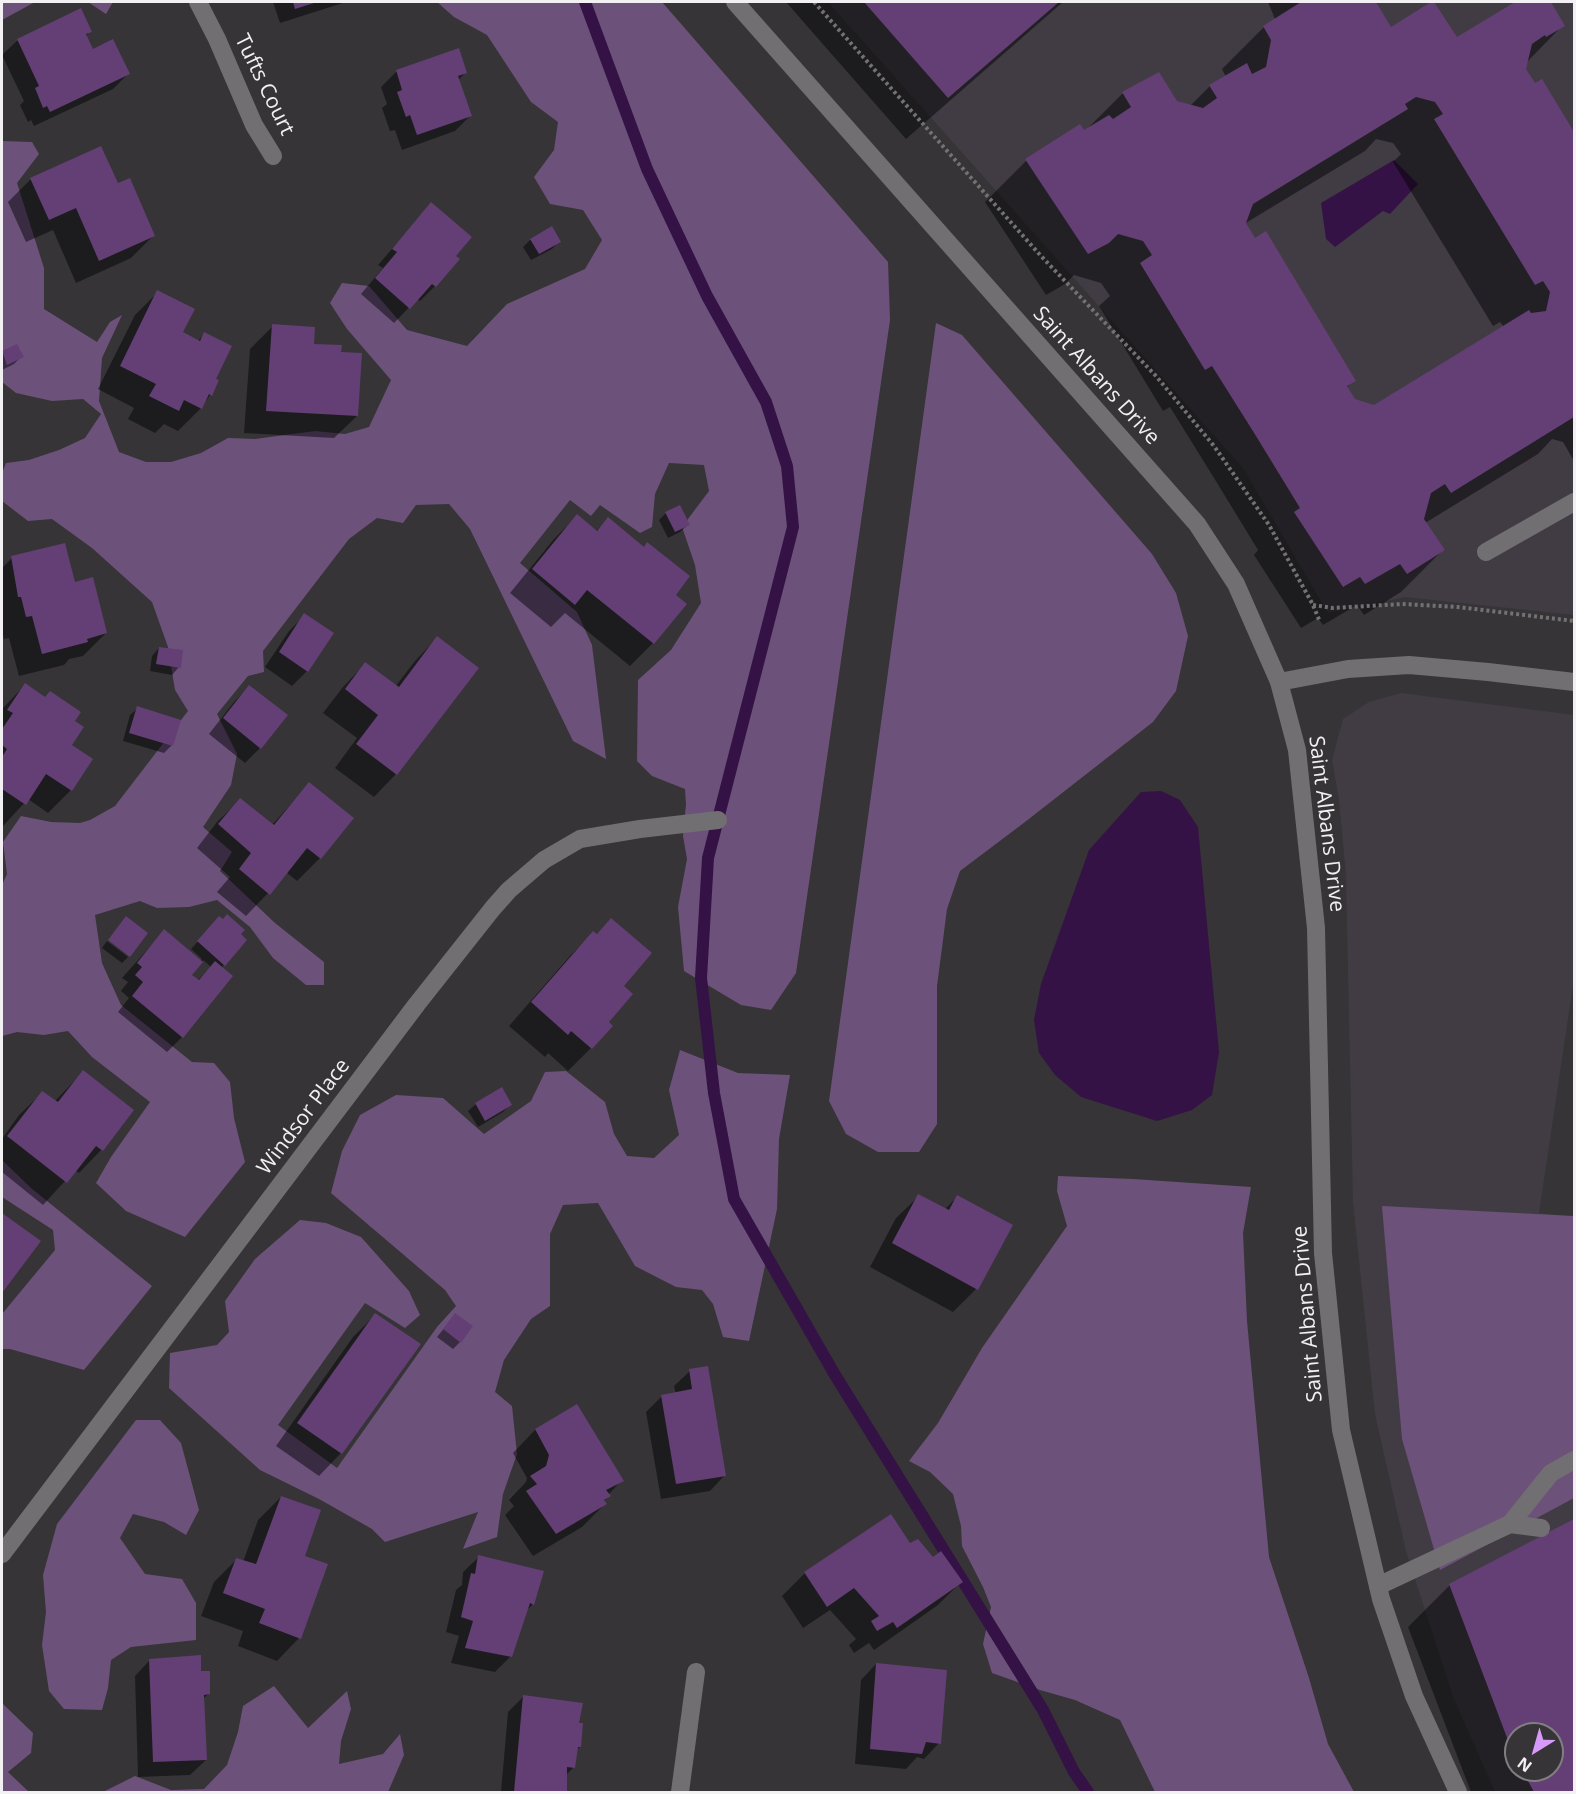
<!DOCTYPE html>
<html>
<head>
<meta charset="utf-8">
<style>
	body { margin:0 }
	#map { position:relative; width:1576px; height:1794px; overflow:hidden; background:#363437; font-family:"Open Sans",sans-serif }
	canvas { display:block }
	.frame { position:absolute; inset:0; border:3px solid #f2f0f2; pointer-events:none }
	.north { position:absolute; left:1504px; top:1722px; width:60px; height:60px; box-sizing:border-box; background:#363437; border:2px solid #817f82; border-radius:50%; rotate:217deg; font-size:16px; font-weight:700; line-height:24px; text-align:center; color:#f2f0f2 }
	.north::after { content:''; display:block; margin:auto; width:21px; height:27px; background:#d89af8; clip-path:polygon(50% 0,100% 100%,50% 72%,0 100%) }
</style>
</head>
<body>
<div id="map">
<canvas width="1576" height="1794"></canvas>
<div class="frame"></div>
<div class="north">N</div>
</div>
<script>
const c = document.querySelector('canvas').getContext('2d');
c.lineJoin = 'round';
function fill(path, color) {
  c.fillStyle = color;
  c.fill(path, 'evenodd');
}
function toPath(rows) {
  const path = new Path2D();
  for (const r of rows) {
    path.moveTo(r[0], r[1]);
    for (let i = 2; i < r.length; i += 2) path.lineTo(r[i], r[i + 1]);
  }
  return path;
}
function strokePath(path, color, width, dash) {
  c.strokeStyle = color;
  c.lineWidth = width;
  c.lineCap = dash ? 'butt' : 'round';
  c.setLineDash(dash || []);
  c.stroke(path);
}
function label(font, color, halo, rows, align = 'center') {
  c.font = font + ' "Open Sans",sans-serif';
  c.lineWidth = 4.5;
  c.setLineDash([]);
  c.textBaseline = 'middle';
  c.strokeStyle = halo;
  c.fillStyle = color;
  for (const [text, x, y, turn = 0] of rows) {
    c.save();
    c.translate(x, y);
    c.rotate((+turn || 0) * Math.PI / 180);
    c.textAlign = isNaN(turn) ? turn : align;
    if (halo) c.strokeText(text, 0, 0);
    c.fillText(text, 0, 0);
    c.restore();
  }
}
fill(toPath([
	[828,2,1574,2,1574,615,1405,597,1328,613,1243,468],
	[1401,693,1574,715,1574,978,1539,1213,1574,1217,1574,1792,1495,1792,1453,1697,1406,1551,1375,1414,1353,1202,1346,875,1339,800,1332,760,1343,719,1369,702],
	[1516,1734,1552,1734,1552,1770,1516,1770]
]), '#413c44');
fill(toPath([
	[2,2,35,2,2,20],
	[88,2,113,2,106,14],
	[437,2,662,2,888,262,890,320,796,973,771,1010,741,1005,684,971,678,907,687,859,683,836,686,804,685,789,652,776,637,761,638,680,671,650,701,603,695,565,682,527,709,491,704,465,669,463,655,494,652,527,640,533,600,505,591,516,570,500,520,563,577,612,592,645,606,759,573,741,470,529,449,504,416,505,403,523,377,518,349,539,263,651,264,672,248,676,217,714,237,754,231,785,203,827,232,852,220,871,275,923,324,962,324,985,306,985,273,958,250,927,217,900,189,907,157,908,140,901,95,915,102,963,121,1005,192,1062,214,1063,230,1082,234,1118,245,1162,185,1237,126,1211,96,1183,111,1157,150,1102,92,1057,68,1031,44,1035,17,1032,2,1036,2,885,7,874,3,842,21,816,51,822,80,823,90,820,115,806,188,711,175,690,168,647,152,602,92,548,52,519,28,521,2,501,2,473,6,463,29,460,59,450,85,438,101,414,83,399,52,401,16,393,2,382,2,141,32,142,39,154,17,183,44,268,44,309,97,342,110,322,122,315,102,358,99,401,119,452,146,462,171,462,201,453,228,438,255,439,315,431,345,434,369,427,391,380,347,329,330,303,342,283,369,286,407,330,467,346,507,304,585,269,602,240,583,210,550,204,534,177,554,150,558,122,531,102,487,35,454,17],
	[936,323,962,335,1152,554,1176,593,1188,636,1176,691,1153,722,1025,822,960,871,947,909,937,986,937,1124,919,1152,878,1152,846,1134,829,1101],
	[680,1050,738,1073,790,1075,779,1139,777,1209,749,1341,723,1337,713,1304,702,1290,676,1287,635,1266,598,1203,563,1205,550,1234,550,1306,531,1319,504,1360,495,1392,512,1406,517,1454,503,1494,497,1537,463,1549,478,1512,385,1542,372,1529,319,1499,260,1470,169,1388,170,1353,217,1345,229,1332,225,1301,255,1259,300,1220,326,1223,361,1237,409,1291,420,1315,405,1328,365,1303,278,1425,337,1468,437,1327,456,1306,445,1290,331,1193,342,1151,360,1115,396,1095,443,1098,484,1134,531,1101,545,1072,566,1071,605,1102,614,1134,627,1156,654,1158,679,1135,669,1090],
	[2,1160,31,1188,152,1286,84,1370,10,1349,2,1349,2,1314,55,1250,53,1230,2,1197],
	[1058,1176,1133,1179,1251,1187,1243,1233,1247,1321,1269,1557,1309,1678,1328,1744,1354,1792,1155,1792,1120,1720,1075,1700,1040,1690,992,1673,983,1644,991,1607,983,1587,962,1546,961,1526,953,1494,930,1472,909,1461,938,1423,982,1348,1067,1226,1057,1191],
	[1382,1206,1574,1216,1574,1498,1440,1570,1402,1439],
	[136,1420,160,1420,181,1443,199,1510,186,1535,164,1522,133,1514,120,1538,145,1574,182,1579,196,1603,196,1640,131,1647,111,1660,108,1688,102,1710,64,1709,49,1691,42,1645,46,1612,43,1575,57,1524],
	[274,1686,308,1728,347,1691,351,1709,341,1741,339,1764,383,1754,400,1734,404,1755,388,1792,103,1792,135,1776,171,1790,204,1789,227,1765,238,1732,243,1706],
	[2,1703,33,1733,31,1753,8,1772,29,1792,2,1792]
]), '#6c527a');
fill(toPath([
	[1394,160,1418,184,1390,214,1383,211,1335,247,1326,239,1321,203],
	[1161,791,1180,800,1198,827,1219,1052,1212,1095,1192,1110,1157,1121,1081,1097,1055,1075,1039,1053,1034,1020,1041,984,1089,850,1141,792]
]), '#351245');
fill(toPath([
	[273,2,346,2,280,23],
	[786,2,1063,2,906,139],
	[1268,2,1381,2,1375,4,1390,29,1433,2,1457,40,1518,2,1549,2,1563,25,1526,63,1524,69,1535,85,1542,81,1574,135,1574,461,1563,442,1552,439,1538,454,1425,523,1443,550,1401,592,1364,615,1357,605,1323,625,1318,618,1301,628,1254,555,1258,550,1214,478,1170,407,1163,411,1099,306,1110,296,1101,283,1074,275,1065,284,1046,295,985,202,1026,161,1085,131,1123,93,1190,106,1210,86,1226,77,1222,69,1264,27,1275,19],
	[1376,139,1393,143,1401,154,1393,162,1493,326,1500,322,1504,327,1374,407,1354,400,1346,388,1354,380,1244,224,1365,151],
	[90,31,86,36,93,51,128,74,113,89,34,126,31,120,28,122,20,105,24,101,2,55,18,40],
	[458,50,465,73,458,80,470,116,455,131,402,150,395,130,390,131,382,108,387,104,381,87,396,72],
	[31,179,117,185,154,235,131,258,76,283,53,230,26,242,8,202],
	[431,204,454,256,435,286,420,301,417,299,394,323,361,294,383,268,378,265],
	[530,240,559,241,552,249,531,260,523,247],
	[158,292,181,332,198,341,204,334,214,379,210,395,201,408,178,431,164,424,155,433,128,419,134,408,98,389,135,315],
	[273,326,312,345,340,353,357,416,334,438,244,433,250,349],
	[16,346,22,356,14,364,2,370,2,353],
	[666,513,688,525,680,532,668,538,659,520],
	[577,516,595,532,608,519,674,595,685,604,653,643,630,666,565,613,551,627,510,593,554,539],
	[12,558,106,633,83,656,69,659,64,665,19,676,9,638,4,639,2,631,2,568],
	[305,615,307,671,292,686,265,667,289,631],
	[437,638,396,774,374,797,335,768,357,738,323,713,343,687,365,664,395,687,415,661],
	[159,648,179,667,172,675,150,671,152,656],
	[25,685,73,722,70,745,71,790,48,813,28,799,2,827,2,709],
	[249,687,260,748,245,763,209,734,234,702],
	[138,708,179,721,171,746,164,753,123,741,130,715],
	[309,784,320,858,297,881,286,872,268,893,246,916,217,892,230,877,197,848,217,822,240,800,272,825],
	[611,920,621,986,606,1022,591,1048,568,1071,548,1053,545,1057,509,1026,570,956,593,933,596,935],
	[212,926,239,935,245,940,221,968,182,1037,167,1052,118,1012,129,998,121,991,128,982,122,978,164,931,200,961,202,959,191,949],
	[203,960,211,967,197,981,190,975],
	[107,941,128,957,122,963,102,948],
	[83,1072,132,1110,101,1150,79,1173,75,1170,43,1205,2,1172,2,1139,19,1115,42,1093,54,1102],
	[476,1104,510,1105,503,1112,478,1127,468,1111],
	[919,1196,944,1210,957,1197,976,1289,953,1312,870,1267,896,1218],
	[2,1215,39,1242,2,1291],
	[376,1314,341,1453,319,1476,276,1446,353,1337],
	[455,1315,460,1342,453,1349,437,1337],
	[690,1371,725,1475,710,1491,661,1499,646,1412,662,1396,676,1394,674,1386],
	[577,1406,622,1480,608,1495,609,1496,603,1502,605,1504,582,1527,533,1556,505,1515,514,1506,509,1500,526,1482,527,1478,513,1453,535,1430],
	[281,1497,303,1557,299,1638,277,1661,238,1646,243,1631,201,1616,214,1582,237,1559,243,1562,258,1520],
	[1574,1520,1574,1792,1471,1792,1408,1627,1450,1585],
	[1516,1734,1552,1734,1552,1770,1516,1770],
	[910,1545,932,1559,961,1582,938,1605,874,1650,869,1643,854,1653,849,1645,856,1639,830,1610,803,1628,782,1596,805,1573],
	[479,1557,533,1604,526,1611,511,1656,495,1672,451,1663,459,1636,446,1632,456,1590,462,1585,463,1572],
	[150,1660,200,1672,209,1693,202,1700,206,1760,190,1775,138,1777,135,1676],
	[876,1664,939,1743,924,1759,917,1757,906,1769,855,1764,861,1680],
	[524,1696,578,1725,580,1747,576,1750,574,1767,565,1776,565,1792,501,1792,508,1712]
]), '#0007');
strokePath(toPath([
	[585,2,647,169,707,296,766,402,787,466,793,527,708,858,701,978,714,1093,734,1199,835,1375,1043,1710,1074,1772,1088,1792]
]), '#351245', 12);
fill(toPath([
	[293,2,317,2,295,9],
	[864,2,1059,2,948,98],
	[1301,2,1376,2,1391,27,1431,2,1434,2,1457,37,1515,2,1551,2,1565,26,1546,37,1545,35,1532,44,1526,69,1535,83,1542,79,1574,132,1574,417,1451,493,1445,484,1431,493,1424,519,1445,550,1407,574,1400,564,1365,584,1360,577,1343,587,1294,512,1300,508,1256,436,1212,366,1205,370,1140,263,1152,255,1143,241,1118,234,1109,243,1088,254,1025,159,1080,124,1084,130,1109,115,1113,119,1131,107,1122,92,1159,72,1177,101,1203,108,1217,98,1209,85,1247,63,1252,74,1266,67,1271,40,1263,26],
	[1416,97,1435,102,1443,114,1434,119,1535,285,1543,281,1550,292,1546,311,1531,313,1529,310,1374,405,1355,399,1347,386,1356,381,1266,231,1255,238,1246,223,1253,204,1408,109,1405,104],
	[81,8,92,32,86,34,93,49,113,39,130,74,50,112,47,106,43,108,35,88,39,86,17,39],
	[459,48,467,73,458,76,472,116,417,135,410,115,406,117,397,92,402,90,396,70],
	[101,146,118,183,130,178,155,236,99,261,76,208,49,220,30,178],
	[431,202,472,237,456,256,460,259,436,287,432,284,410,309,375,278,397,252,392,249],
	[552,226,561,242,539,254,530,239],
	[157,290,195,309,183,332,200,341,204,332,232,346,216,379,219,380,212,396,209,394,202,409,184,400,179,411,149,396,156,384,120,366],
	[272,324,315,327,314,344,342,345,341,352,362,353,358,416,266,411],
	[17,344,24,357,7,365,2,351],
	[680,505,690,525,675,532,665,512],
	[577,514,597,531,608,517,644,547,647,542,690,576,676,595,687,604,654,644,587,590,575,605,532,569],
	[65,543,75,582,93,577,107,633,87,639,88,642,42,654,32,616,26,617,21,597,18,597,11,556],
	[304,613,334,633,308,672,279,652],
	[437,636,479,668,397,775,356,744,378,715,345,689,365,662,399,687],
	[159,647,183,650,181,668,156,664],
	[25,683,45,697,50,691,81,712,75,721,84,727,72,745,93,759,72,791,46,774,26,805,2,789,2,757,7,749,2,745,2,729,13,713,7,710],
	[249,685,288,715,261,749,223,718],
	[137,706,181,720,173,746,129,733],
	[309,782,354,818,321,859,307,848,270,895,239,869,251,853,218,824,240,798,274,825],
	[227,914,245,930,241,934,247,940,225,966,197,941,219,916,223,919],
	[126,916,148,933,130,957,108,940],
	[611,918,652,953,624,986,633,994,609,1022,613,1026,592,1049,571,1031,568,1035,531,1002,593,931,597,934],
	[164,929,203,962,192,975,199,980,215,961,233,976,183,1038,132,996,143,982,135,975,142,967,137,963],
	[83,1070,134,1110,103,1151,96,1146,67,1183,7,1136,42,1091,58,1102],
	[502,1087,512,1105,485,1121,475,1103],
	[918,1194,949,1210,957,1195,1013,1225,978,1290,892,1243],
	[2,1213,41,1241,2,1293],
	[375,1313,421,1344,342,1454,297,1423],
	[455,1313,473,1326,461,1343,443,1329],
	[708,1366,726,1476,676,1484,661,1395,692,1389,689,1369],
	[577,1404,624,1481,606,1490,611,1496,604,1500,607,1504,556,1534,526,1491,537,1484,530,1476,546,1466,549,1455,535,1429],
	[281,1496,321,1510,305,1556,328,1564,301,1639,259,1623,265,1609,223,1593,236,1558,256,1564],
	[891,1514,910,1543,918,1539,933,1557,941,1551,963,1582,897,1628,893,1622,877,1631,871,1621,879,1616,854,1588,827,1607,804,1572],
	[1574,1519,1574,1792,1534,1792,1522,1770,1552,1770,1552,1734,1516,1734,1516,1758,1509,1743,1449,1584],
	[478,1555,544,1571,534,1605,530,1603,512,1657,465,1648,473,1621,461,1617,471,1573,475,1574],
	[201,1655,201,1671,210,1671,210,1694,204,1695,207,1760,153,1762,149,1659],
	[876,1663,947,1670,941,1744,926,1742,922,1754,870,1749],
	[523,1695,583,1703,579,1723,583,1723,581,1747,578,1747,575,1768,567,1767,567,1792,514,1792]
]), '#633f75');
strokePath(toPath([
	[814,2,1041,256,1156,376,1214,446,1269,525,1313,605,1320,622],
	[1313,605,1333,608,1402,604,1458,607,1574,621]
]), '#737174', 4, [3, 3]);
strokePath(toPath([
	[1486,552,1574,502],
	[1510,1524,1551,1473,1574,1460],
	[1378,1586,1510,1524,1541,1528]
]), '#716f72', 18);
strokePath(toPath([
	[198,2,217,39,254,125,273,156],
	[1279,682,1348,669,1409,665,1488,672,1574,682],
	[2,1554,417,1004,493,908,509,890,544,860,580,839,640,829,718,820],
	[680,1792,696,1672]
]), '#716f72', 18);
strokePath(toPath([
	[735,2,1197,524,1236,584,1279,682,1297,750,1316,928,1323,1253,1341,1430,1381,1599,1414,1696,1458,1792]
]), '#716f72', 18);
label('21px', '#f2f0f2', '#363437', [
	["Tufts Court",264,85,64],
	["Saint Albans Drive",1096,376,48],
	["Saint Albans Drive",1326,824,83],
	["Windsor Place",304,1117,-53],
	["Saint Albans Drive",1308,1314,-95]
]);
</script>
</body>
</html>
